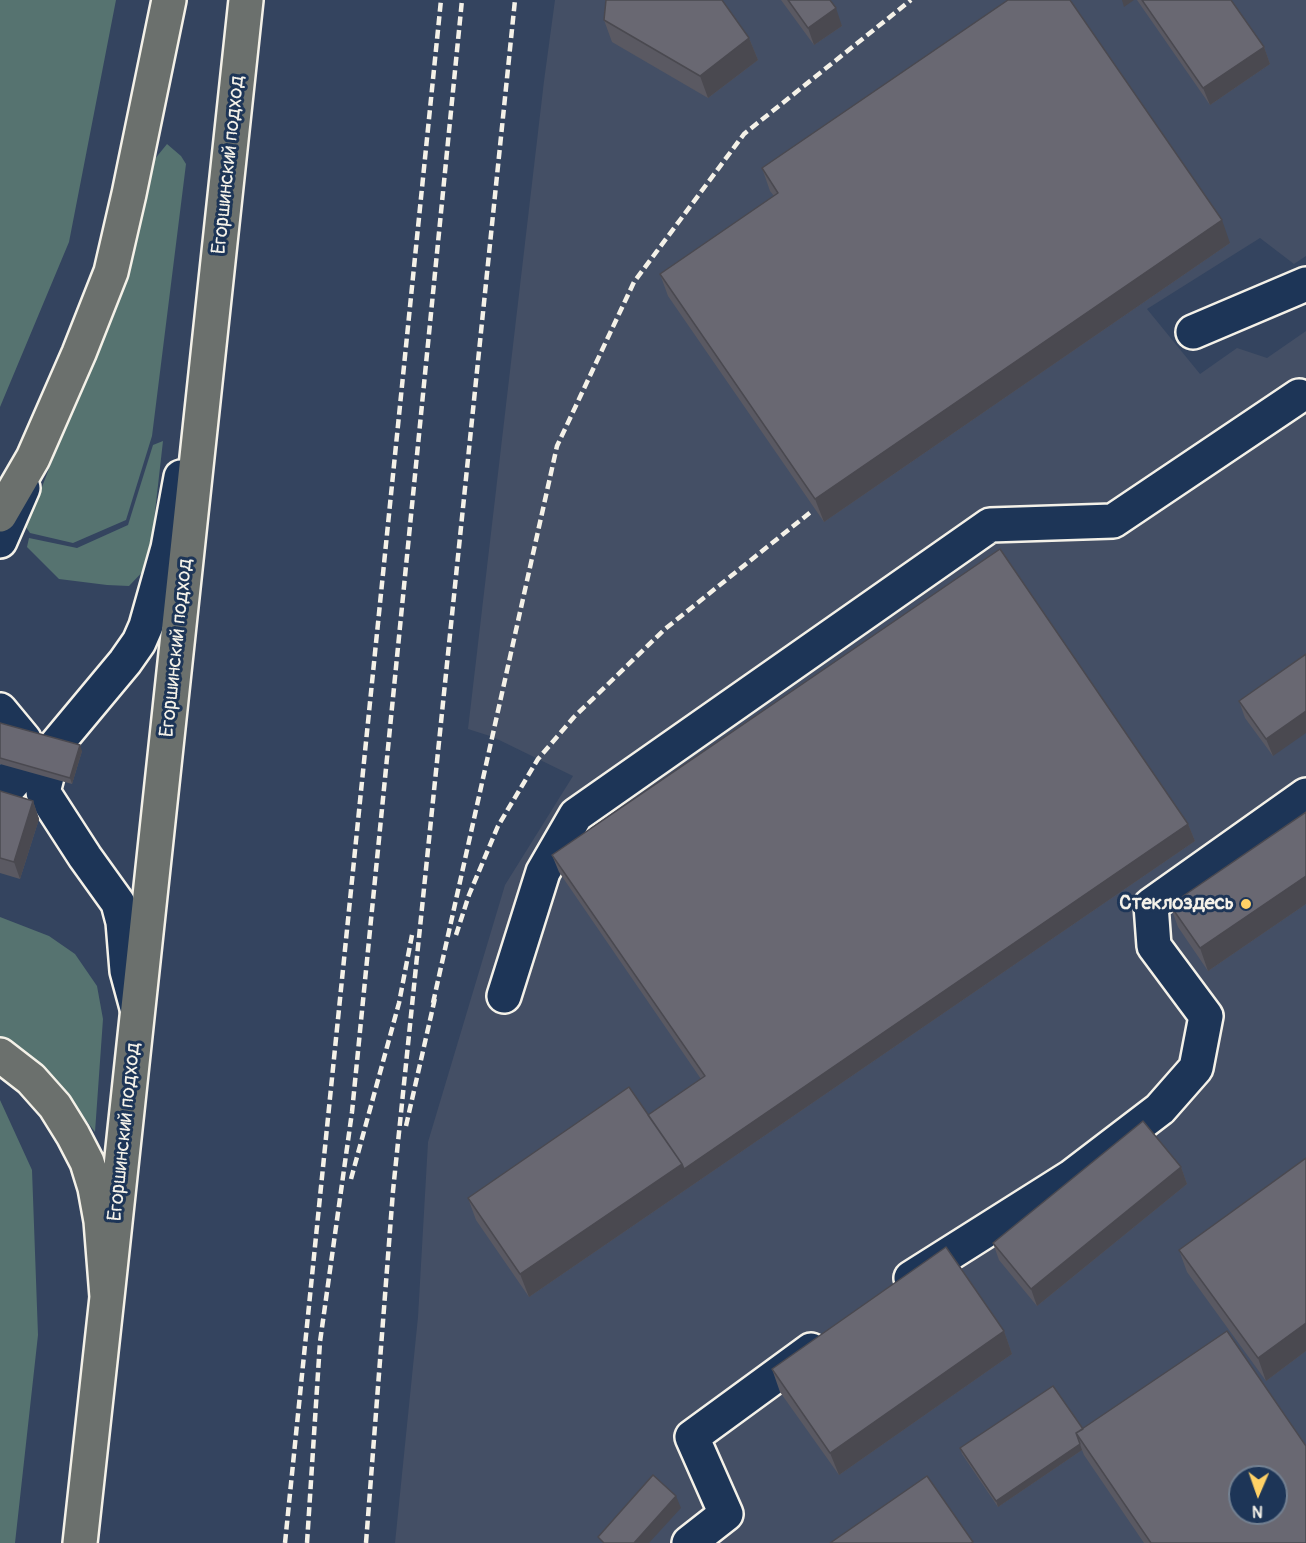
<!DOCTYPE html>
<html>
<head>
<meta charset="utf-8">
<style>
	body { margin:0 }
	#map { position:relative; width:1306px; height:1543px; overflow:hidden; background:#34445f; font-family:Pangolin,sans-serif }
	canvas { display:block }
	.north { position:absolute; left:1228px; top:1465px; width:60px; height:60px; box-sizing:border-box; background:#1d3557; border:2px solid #738091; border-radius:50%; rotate:182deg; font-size:16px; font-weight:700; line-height:24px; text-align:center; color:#f4f1e8 }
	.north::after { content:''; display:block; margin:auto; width:21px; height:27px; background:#ffd166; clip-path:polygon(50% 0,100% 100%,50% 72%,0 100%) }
</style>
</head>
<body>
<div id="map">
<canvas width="1306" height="1543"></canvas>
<div class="north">N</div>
</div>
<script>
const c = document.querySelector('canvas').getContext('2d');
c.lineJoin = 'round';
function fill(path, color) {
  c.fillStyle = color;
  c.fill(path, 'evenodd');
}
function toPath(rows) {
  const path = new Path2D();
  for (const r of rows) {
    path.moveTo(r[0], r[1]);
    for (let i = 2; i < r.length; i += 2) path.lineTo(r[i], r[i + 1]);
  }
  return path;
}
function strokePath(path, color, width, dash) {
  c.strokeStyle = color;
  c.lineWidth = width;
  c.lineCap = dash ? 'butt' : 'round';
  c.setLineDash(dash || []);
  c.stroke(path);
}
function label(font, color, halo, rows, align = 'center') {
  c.font = font + ' Pangolin,sans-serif';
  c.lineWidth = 6;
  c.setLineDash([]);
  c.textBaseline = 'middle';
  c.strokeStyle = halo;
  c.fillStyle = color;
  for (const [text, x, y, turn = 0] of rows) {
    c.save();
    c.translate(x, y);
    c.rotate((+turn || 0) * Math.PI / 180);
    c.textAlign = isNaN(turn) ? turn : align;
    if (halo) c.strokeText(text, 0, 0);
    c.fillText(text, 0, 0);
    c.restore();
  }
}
fill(toPath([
	[555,0,1306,0,1306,256,1294,264,1260,238,1147,309,1200,374,1237,348,1267,358,1306,331,1306,1543,395,1543,418,1317,428,1142,505,885,573,776,493,737,468,729,544,81],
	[1240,1477,1276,1477,1276,1513,1240,1513]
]), '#444f65');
fill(toPath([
	[0,0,116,0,69,242,0,407],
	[167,144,181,156,186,164,152,436,126,520,73,543,30,533,23,523,37,500,76,398,116,304,150,165],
	[163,441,149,565,129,586,107,585,59,579,27,547,29,538,77,548,128,525,153,445],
	[0,917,49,936,75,954,97,986,103,1019,95,1132,60,1086,26,1053,0,1038],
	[0,1100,32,1170,38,1335,15,1543,0,1543]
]), '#567370');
const minor = toPath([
	[1193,332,1306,284],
	[0,541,23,488],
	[0,710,24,739,12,784,0,785],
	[504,996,543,872,576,815,990,525,1113,521,1299,396],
	[137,1008,127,971,123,922,118,903,85,857,43,792,55,746,125,662,139,642,146,626,168,548,181,477],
	[911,1278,1071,1177,1160,1109,1196,1068,1206,1016,1154,946,1151,905,1306,795],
	[689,1543,726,1514,692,1437,811,1350]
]);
const major = toPath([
	[0,515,33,458,79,353,111,272,129,194,169,0],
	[0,1055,31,1079,55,1106,73,1135,87,1162,95,1188,101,1221,107,1297,80,1543],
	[107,1297,246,0]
]);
strokePath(minor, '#f4f1e8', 38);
strokePath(major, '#f4f1e8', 38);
strokePath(minor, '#1d3557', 33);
strokePath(major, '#6b706d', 33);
strokePath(toPath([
	[456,935,469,895,498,826,538,759,574,717,665,629,812,511],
	[433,1003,557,446,634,282,744,134,911,0],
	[406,1126,435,998],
	[351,1179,399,1003,412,935],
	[285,1543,441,0],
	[307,1543,320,1342,352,1112,462,0],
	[366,1543,393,1191,515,0]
]), '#f4f1e8', 4.5, [9, 4.5]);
fill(toPath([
	[781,0,830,0,842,26,814,45],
	[1137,0,1231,0,1264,47,1270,64,1210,105],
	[604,20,749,38,758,60,708,98,612,42],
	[762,168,1230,243,824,522,668,296,660,274,774,196,770,191],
	[1306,654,1273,756,1245,718,1239,701],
	[0,723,82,751,72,784,0,764],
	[0,791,33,801,39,819,20,879,0,873],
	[1306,812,1306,904,1208,971,1178,927,1170,905],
	[1188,824,1195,841,529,1297,476,1220,468,1198,648,1115,701,1079,559,872,552,855],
	[1306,1158,1306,1351,1266,1381,1187,1272,1179,1250],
	[1181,1167,1187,1184,1037,1306,999,1260,993,1243],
	[1004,1331,1012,1354,839,1475,780,1392,772,1369],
	[1083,1429,1306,1543,1144,1543,1084,1455,1082,1450,998,1507,962,1454,960,1448]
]), '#5a5962');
fill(toPath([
	[1122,0,1134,0,1124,7],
	[836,8,842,26,814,45,808,28],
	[749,38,758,60,708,98,700,76],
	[1264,47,1270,64,1210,105,1203,88],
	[1222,220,1230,243,824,522,815,499],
	[1306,711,1306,733,1273,756,1266,739],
	[80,745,82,751,72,784,70,778],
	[33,801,39,819,20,879,14,862],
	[1188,824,1195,841,529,1297,520,1274,682,1164],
	[1306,876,1306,904,1208,971,1200,948],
	[1181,1167,1187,1184,1037,1306,1031,1289],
	[1306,1323,1306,1351,1266,1381,1258,1358],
	[1004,1331,1012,1354,839,1475,830,1453],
	[1080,1444,1082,1450,998,1507,996,1501],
	[676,1496,681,1508,649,1543,634,1543]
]), '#4a4950');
const building = toPath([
	[606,0,722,0,749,38,700,76,604,20,606,0],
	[788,0,830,0,836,8,808,28,788,0],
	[1008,0,1070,0,1222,220,815,499,660,274,778,193,762,168,1008,0],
	[1142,0,1231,0,1264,47,1203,88,1142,0],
	[1000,549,1188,824,684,1169,682,1164,648,1115,705,1076,552,855,1000,549],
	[1306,654,1306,711,1266,739,1239,701,1306,654],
	[0,723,80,745,70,778,0,758,0,723],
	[0,791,33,801,14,862,0,858,0,791],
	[1306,812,1306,876,1200,948,1170,905,1306,812],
	[629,1087,682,1164,520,1274,468,1198,629,1087],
	[1143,1121,1181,1167,1031,1289,993,1243,1143,1121],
	[1306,1158,1306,1323,1258,1358,1179,1250,1306,1158],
	[946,1247,1004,1331,830,1453,772,1369,946,1247],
	[1227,1331,1306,1446,1306,1543,1151,1543,1076,1433,1227,1331],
	[1240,1477,1276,1477,1276,1513,1240,1513,1240,1477],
	[1053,1386,1083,1429,1076,1433,1080,1444,996,1501,960,1448,1053,1386],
	[653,1475,676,1496,634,1543,604,1543,598,1537,653,1475],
	[927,1476,973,1542,971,1543,830,1543,927,1476]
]);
fill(building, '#696872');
strokePath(building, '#4a4950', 1.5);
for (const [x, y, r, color] of [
	[1246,904,6,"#ffd166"]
]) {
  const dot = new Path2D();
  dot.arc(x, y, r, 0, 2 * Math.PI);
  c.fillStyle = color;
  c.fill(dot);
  strokePath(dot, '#1d3557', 2);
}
label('20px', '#f4f1e8', '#1d3557', [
	["Егоршинский подход",229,165,-84],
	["Егоршинский подход",177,648,-84],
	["Егоршинский подход",125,1132,-84]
]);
label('bold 20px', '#f4f1e8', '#1d3557', [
	["Стеклоздесь",1234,904]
], 'right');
</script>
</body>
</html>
